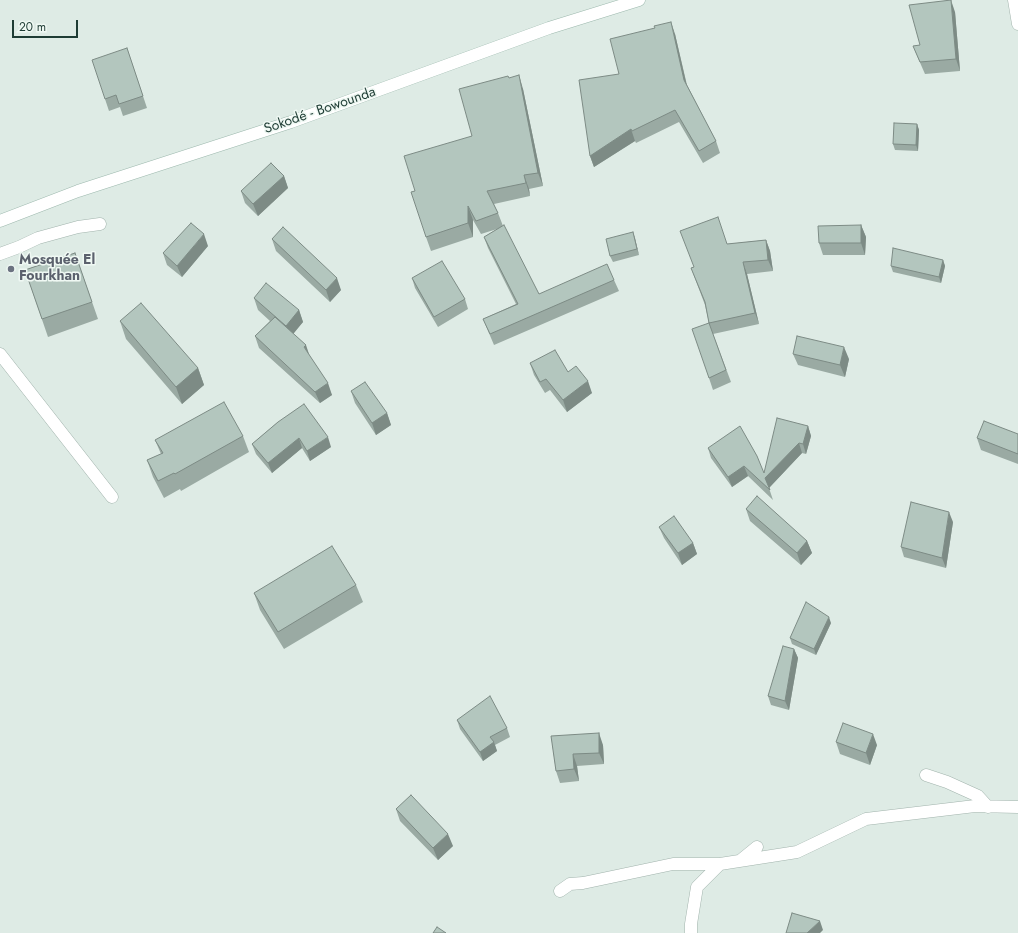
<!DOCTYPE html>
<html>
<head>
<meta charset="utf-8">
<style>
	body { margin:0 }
	#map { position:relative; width:1018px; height:933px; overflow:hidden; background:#deebe5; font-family:Jost,sans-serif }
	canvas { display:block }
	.scale { position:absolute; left:12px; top:20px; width:66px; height:18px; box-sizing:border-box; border:2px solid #1e3c34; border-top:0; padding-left:5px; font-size:12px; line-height:14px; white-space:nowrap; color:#1e3c34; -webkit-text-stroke:3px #eff8f3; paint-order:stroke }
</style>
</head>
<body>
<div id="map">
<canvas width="1018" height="933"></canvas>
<div class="scale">20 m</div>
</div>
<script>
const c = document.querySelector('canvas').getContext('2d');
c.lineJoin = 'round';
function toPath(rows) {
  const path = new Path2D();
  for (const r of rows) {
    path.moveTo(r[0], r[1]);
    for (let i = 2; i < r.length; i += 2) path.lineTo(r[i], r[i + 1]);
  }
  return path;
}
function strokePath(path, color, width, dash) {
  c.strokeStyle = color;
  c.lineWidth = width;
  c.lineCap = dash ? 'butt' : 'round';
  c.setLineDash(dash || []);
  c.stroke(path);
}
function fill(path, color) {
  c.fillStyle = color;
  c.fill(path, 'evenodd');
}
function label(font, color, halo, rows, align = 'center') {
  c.font = font + ' Jost,sans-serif';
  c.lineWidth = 3;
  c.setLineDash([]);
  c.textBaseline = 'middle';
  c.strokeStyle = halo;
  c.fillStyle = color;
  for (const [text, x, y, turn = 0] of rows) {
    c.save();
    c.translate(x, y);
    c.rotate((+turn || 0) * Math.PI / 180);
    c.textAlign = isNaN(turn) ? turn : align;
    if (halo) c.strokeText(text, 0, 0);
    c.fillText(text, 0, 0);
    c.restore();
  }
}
const lane = toPath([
	[0,354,112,497]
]);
const street = toPath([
	[1014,0,1018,24],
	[0,254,19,247,38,238,78,227,100,224],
	[926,775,947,782,978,796,988,807],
	[741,860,757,847],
	[560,891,570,884,583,883,673,864,720,864,797,852,866,819,975,806,1018,807],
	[691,933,691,924,697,887,720,864]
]);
const secondary = toPath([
	[0,221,78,191,291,122,549,28,639,0]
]);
strokePath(lane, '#a1b3ac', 13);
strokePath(street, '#a1b3ac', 13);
strokePath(secondary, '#9cb8ad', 13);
strokePath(lane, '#fff', 12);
strokePath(street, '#fff', 12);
strokePath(secondary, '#fff', 12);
fill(toPath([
	[955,12,960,71,925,74,918,58,913,46,920,45],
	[675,34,687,85,716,141,720,153,703,163,679,122,636,143,635,141,594,167,590,156],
	[127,48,147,108,123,116,120,107,109,111,105,99],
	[509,78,523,89,543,186,529,189,530,196,494,204,498,213,503,226,539,294,614,280,619,291,494,345,483,319,516,304,488,248,484,237,497,229,481,234,473,220,473,237,431,251,426,237,415,191,472,136],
	[917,124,919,130,918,151,895,150,893,144],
	[284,176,288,188,258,216,245,203,241,191],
	[861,225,866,237,865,255,823,255,819,243],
	[633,232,639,255,613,262,610,256],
	[272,239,341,290,330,302,276,251],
	[766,240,770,251,773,271,747,274,759,324,713,334,731,382,713,390,709,378,709,323,705,305,691,268,694,267,727,244],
	[208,246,182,277,167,265,163,253],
	[75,253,98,319,48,337,25,270],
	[943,260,945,266,941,283,893,272,891,266],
	[412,278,465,299,468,309,438,327,415,288],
	[254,298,299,310,303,322,293,333,310,357,332,395,320,403,259,348,255,336,270,321,258,310],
	[120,321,198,368,204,385,182,404,126,339],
	[793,354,849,359,845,377,798,365],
	[530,363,568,372,592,393,567,412,550,390,545,393,534,375],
	[351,391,387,413,391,425,376,435,355,403],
	[278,422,331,447,310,461,302,448,272,473,256,454,252,444],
	[808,426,811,436,806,454,802,453,769,488,773,500,748,476,732,487,711,458,708,448,764,473],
	[1018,434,1018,464,981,450,977,438],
	[243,436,249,452,181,491,180,489,164,498,153,477,147,460,161,454,155,440],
	[746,509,807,541,812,553,801,565,750,521],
	[953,522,946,568,904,557,901,547],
	[659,527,693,543,697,554,682,565,664,538],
	[356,585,363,602,284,649,260,610,254,593],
	[831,623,816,655,792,644,790,638],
	[794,649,798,658,789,710,771,705,768,696],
	[457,720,507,728,510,737,495,745,497,751,483,761,460,729],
	[551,736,603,745,604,764,577,766,579,781,560,783,556,771],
	[836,742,877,745,870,765,840,754],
	[396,809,453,846,438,860,400,821]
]), '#9aaaa3');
fill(toPath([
	[951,0,955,12,960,71,956,59],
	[671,22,675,34,688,91,684,80],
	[519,75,523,89,543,186,538,173],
	[917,124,919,130,918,151,916,145],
	[631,129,635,141,594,167,590,156],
	[524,175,529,189,530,196,526,183],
	[284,176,288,188,258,216,253,204],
	[468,206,473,220,473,237,468,223],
	[861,225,866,237,865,255,861,243],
	[633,232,635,238,639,255,637,249],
	[204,234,208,246,182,277,177,266],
	[766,240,770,251,773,271,768,260],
	[943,260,945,266,941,283,939,277],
	[743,262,747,274,759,324,755,313],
	[337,278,341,290,330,302,326,290],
	[299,310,303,322,290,338,286,326],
	[306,345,310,357,304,347],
	[844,347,849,359,845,377,840,365],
	[198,368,204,385,182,404,176,387],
	[588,381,592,393,567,412,563,400],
	[328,383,332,395,320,403,315,392],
	[387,413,391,425,376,435,372,423],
	[808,426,811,436,806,454,803,444],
	[328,437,331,447,310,461,307,451],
	[299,438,302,448,272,473,268,463],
	[799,443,802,453,769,488,765,478],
	[744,466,748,476,732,487,728,477],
	[949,512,953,522,946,568,942,558],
	[807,541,812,553,801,565,797,553],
	[693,543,697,554,682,565,678,553],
	[829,617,831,623,816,655,814,649],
	[794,649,798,658,789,710,785,701],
	[599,733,603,745,604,764,599,753],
	[873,734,877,745,870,765,866,753],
	[494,742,497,751,483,761,480,752],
	[573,754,577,766,579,781,574,769],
	[448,834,453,846,438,860,433,848],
	[820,921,823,930,820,933,807,933]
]), '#7d8b85');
const building = toPath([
	[951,0,956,59,920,62,913,46,920,45,909,5,951,0],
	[671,22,684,80,716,141,699,151,675,110,632,131,631,129,590,156,579,80,619,74,610,39,655,28,654,26,671,22],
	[127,48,143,96,119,104,116,95,105,99,92,60,127,48],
	[519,75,538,173,524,175,526,183,487,191,498,213,476,221,468,206,468,223,426,237,411,192,415,191,404,156,472,136,459,89,508,76,509,78,519,75],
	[894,123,917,124,916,145,893,144,894,123],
	[271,163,284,176,253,204,241,191,271,163],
	[718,217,727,244,766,240,768,260,743,262,755,313,709,323,705,302,691,268,694,267,680,231,718,217],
	[191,223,204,234,177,266,163,253,191,223],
	[504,225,539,294,607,264,614,280,490,334,483,319,518,304,484,237,504,225],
	[861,225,861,243,819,243,818,226,861,225],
	[283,227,337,278,326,290,272,239,283,227],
	[633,232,637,249,610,256,606,239,633,232],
	[893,248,943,260,939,277,891,266,893,248],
	[75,253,92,302,42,319,25,270,75,253],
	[442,261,465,299,434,317,412,278,442,261],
	[266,283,299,310,286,326,254,298,266,283],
	[141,303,198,368,176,387,120,321,141,303],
	[275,317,306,345,304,347,328,383,315,392,255,336,275,317],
	[709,323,726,370,709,378,692,329,709,323],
	[797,336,844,347,840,365,793,354,797,336],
	[555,350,568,372,576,366,588,381,563,400,546,379,540,382,530,363,555,350],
	[365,382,387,413,372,423,351,391,365,382],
	[224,402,243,436,175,474,174,473,158,481,147,460,163,453,155,440,224,402],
	[304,404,328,437,307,451,299,438,268,463,252,444,278,422,304,404],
	[777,418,808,426,803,444,799,443,765,478,770,490,744,466,728,477,708,448,740,426,757,456,764,473,777,418],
	[984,421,1018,434,1018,454,977,438,984,421],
	[757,496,807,541,797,553,746,509,757,496],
	[911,502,949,512,942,558,901,547,911,502],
	[674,516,693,543,678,553,659,527,674,516],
	[332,546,356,585,278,632,254,593,332,546],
	[806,602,829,617,814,649,790,638,806,602],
	[783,646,794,649,785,701,768,696,783,646],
	[490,696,507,728,490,737,494,742,480,752,457,720,490,696],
	[843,723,873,734,866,753,836,742,843,723],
	[599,733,599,753,573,754,574,769,556,771,551,736,599,733],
	[411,795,448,834,433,848,396,809,411,795],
	[792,913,820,921,807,933,786,933,792,913],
	[437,927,446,933,433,933,437,927]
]);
fill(building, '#b3c6be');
strokePath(building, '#7d8b85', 1);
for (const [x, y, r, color] of [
	[11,269,4,"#6b7280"]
]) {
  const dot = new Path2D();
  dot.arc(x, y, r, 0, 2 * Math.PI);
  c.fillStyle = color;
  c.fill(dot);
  strokePath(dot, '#eff8f3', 1.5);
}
label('14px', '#1e3c34', '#eff8f3', [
	["Sokodé - Bowounda",320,111,-19]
]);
label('bold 14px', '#5b616d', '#eff8f3', [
	["Mosquée El",19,261],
	["Fourkhan",19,277]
], 'left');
</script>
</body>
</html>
